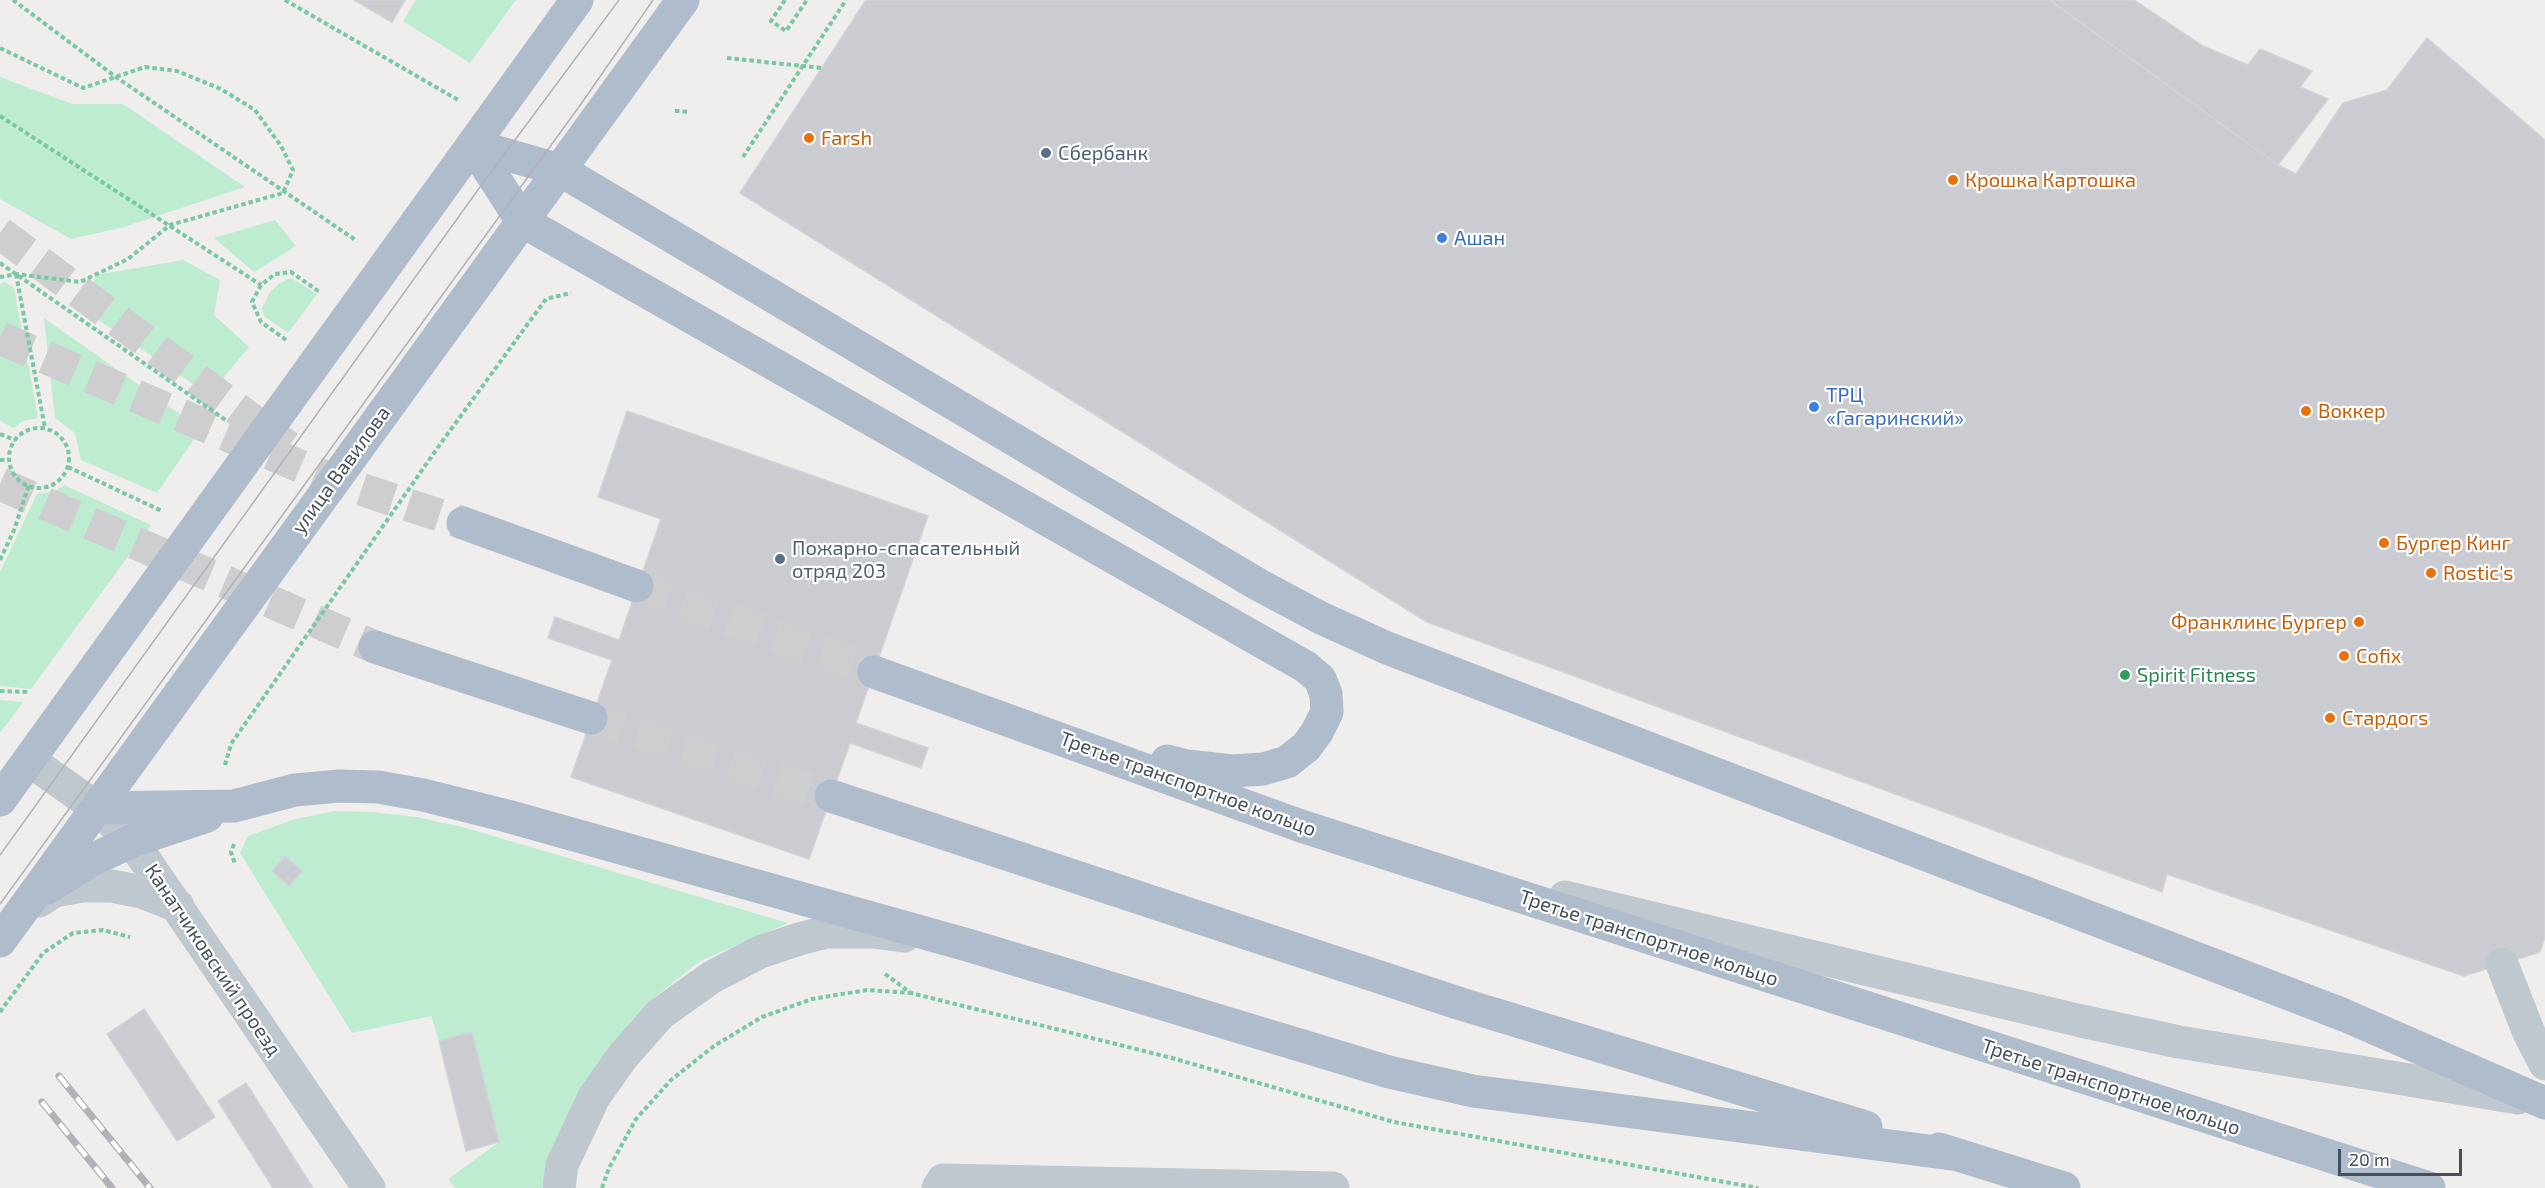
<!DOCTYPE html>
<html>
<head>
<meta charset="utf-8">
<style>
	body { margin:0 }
	#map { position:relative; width:2545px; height:1188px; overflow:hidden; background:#f0eded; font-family:"Exo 2",sans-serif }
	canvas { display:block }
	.scale { position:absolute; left:2338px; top:1149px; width:124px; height:27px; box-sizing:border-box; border:3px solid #47505a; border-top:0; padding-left:8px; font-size:18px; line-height:21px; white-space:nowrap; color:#47505a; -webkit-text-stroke:4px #fff; paint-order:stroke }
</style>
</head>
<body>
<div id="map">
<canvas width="2545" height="1188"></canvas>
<div class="scale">20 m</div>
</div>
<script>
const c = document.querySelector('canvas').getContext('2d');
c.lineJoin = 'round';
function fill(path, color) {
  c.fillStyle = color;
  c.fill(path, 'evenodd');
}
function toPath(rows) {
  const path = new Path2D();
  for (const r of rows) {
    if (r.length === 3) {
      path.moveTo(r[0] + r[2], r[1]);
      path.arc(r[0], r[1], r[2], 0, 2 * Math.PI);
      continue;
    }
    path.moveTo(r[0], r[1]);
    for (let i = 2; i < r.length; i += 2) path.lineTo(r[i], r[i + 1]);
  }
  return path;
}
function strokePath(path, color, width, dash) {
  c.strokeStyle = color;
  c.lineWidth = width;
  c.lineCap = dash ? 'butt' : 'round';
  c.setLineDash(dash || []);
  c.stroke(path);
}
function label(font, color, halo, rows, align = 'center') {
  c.font = font + ' "Exo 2",sans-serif';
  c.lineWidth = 4.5;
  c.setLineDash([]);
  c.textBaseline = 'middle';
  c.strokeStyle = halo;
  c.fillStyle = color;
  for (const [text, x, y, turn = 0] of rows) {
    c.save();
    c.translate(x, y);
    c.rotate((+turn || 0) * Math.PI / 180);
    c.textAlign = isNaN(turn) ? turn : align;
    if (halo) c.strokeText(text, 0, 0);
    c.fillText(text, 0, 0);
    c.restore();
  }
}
fill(toPath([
	[416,0,516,0,470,63,403,21],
	[0,77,72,104,123,104,245,187,124,227,71,239,0,199],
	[275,220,296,246,254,272,214,238],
	[183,260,220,280,214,315,249,347,209,395,84,310,96,275],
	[291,278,317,294,288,333,264,316,262,309,270,292,280,283],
	[5,282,14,288,38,418,23,421,14,428,0,421,0,284],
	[44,318,201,429,157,493,81,460,75,433,55,418],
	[64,485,151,525,31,689,0,686,0,572,37,494,56,491],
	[0,700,23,702,0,733],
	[335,811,372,812,417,817,466,828,788,923,700,961,650,1001,612,1044,556,1143,542,1188,455,1188,448,1179,499,1142,472,1033,439,1041,431,1016,352,1033,240,853,248,836,295,819]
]), '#bdecd1');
const building = toPath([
	[354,0,405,0,392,22,354,0],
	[866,0,2049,0,2278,165,2296,174,2343,103,2387,90,2427,38,2545,140,2545,937,2540,952,2464,976,2167,874,2162,892,1427,622,740,193,866,0],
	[2050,0,2134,0,2203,46,2248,65,2260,49,2312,71,2300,87,2328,99,2278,165,2050,0],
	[627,411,928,516,856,723,928,748,921,768,850,743,809,859,571,777,612,660,548,638,555,617,619,640,661,519,598,497,627,411],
	[285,856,302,871,289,886,272,871,285,856],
	[144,1009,215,1117,177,1141,107,1034,144,1009],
	[472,1032,499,1142,466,1151,439,1041,472,1032],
	[246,1083,313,1188,273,1188,218,1101,246,1083]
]);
fill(building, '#caccd2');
strokePath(building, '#d2d3d9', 1.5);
strokePath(toPath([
	[0,233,288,447],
	[0,338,330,479,463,523],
	[0,484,375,647],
	[637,586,874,672],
	[591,718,831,796]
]), '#ceced0', 33, [33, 16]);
strokePath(toPath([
	[13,0,116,77,357,241],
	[285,0,458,100],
	[785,0,771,21,786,31,807,0],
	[0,48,83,88,145,67,177,71,221,89,255,110,281,146,293,170,283,193,170,225,128,259,80,282,16,274,0,277],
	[727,58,822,68],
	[675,111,689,112],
	[0,116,261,285],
	[743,157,846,0],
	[0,263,227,421],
	[16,274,45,428],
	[286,340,261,322,252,302,261,285,275,274,291,272,321,293],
	[39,458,30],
	[0,434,15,440],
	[0,460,9,460],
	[68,467,162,511],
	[0,560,14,530,29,485],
	[0,691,29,692],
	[225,765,231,744,441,443,546,299,571,293],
	[234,844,231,852,235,864],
	[885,974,911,993,1172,1058,1394,1122,1758,1188],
	[0,1012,43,953,73,933,103,930,130,937],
	[602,1188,609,1168,636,1119,671,1080,714,1046,762,1017,812,999,867,990,910,993]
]), '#77c8a3', 4, [4.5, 3]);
strokePath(toPath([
	[29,760,97,808,132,841,369,1188],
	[1565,897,2081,1021,2179,1042,2518,1098],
	[39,901,54,891,83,886,112,886,142,892,178,906],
	[2502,964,2529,1033,2545,1064],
	[559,1188,562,1165,594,1097,623,1056,660,1014,712,977,760,952,799,939,826,932,873,932,904,936],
	[938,1188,943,1180,1333,1188]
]), '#bfc7cf', 33);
strokePath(toPath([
	[473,145,560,170,1259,585,1321,618,1387,648,2344,1015,2545,1103],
	[473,145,522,221,1306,667,1320,679,1326,694,1327,712,1317,732,1306,747,1287,762,1263,769,1232,771,1187,766,1167,761],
	[463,523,637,586],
	[375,647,591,718],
	[874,672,1301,826,2429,1188],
	[831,796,1461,1004,1866,1127],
	[0,800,577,0],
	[97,808,234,806,295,790,339,786,378,787,423,795,507,816,971,946,1389,1072,1473,1091,1959,1155],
	[47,888,90,861,132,841,207,816],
	[0,941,683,0],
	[1939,1149,2064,1188]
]), '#aebccb', 33);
strokePath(toPath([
	[0,855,480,187,619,0],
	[0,904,581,104,653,0]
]), '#b0b2b7', 1.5);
const rail = toPath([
	[59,1076,150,1188],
	[42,1102,112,1188]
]);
strokePath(rail, '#b0b2b7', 7);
strokePath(rail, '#fff', 4.5, [14]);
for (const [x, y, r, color] of [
	[809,138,6,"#e8710a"],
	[1046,153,6,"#5c6f8a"],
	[1953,180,6,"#e8710a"],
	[1442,238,6,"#3f7fe0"],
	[1814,407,6,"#3f7fe0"],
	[2306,411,6,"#e8710a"],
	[2384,543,6,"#e8710a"],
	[780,559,6,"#5c6f8a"],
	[2431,573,6,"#e8710a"],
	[2359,622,6,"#e8710a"],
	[2344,656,6,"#e8710a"],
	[2125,675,6,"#2e9e5b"],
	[2330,718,6,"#e8710a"]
]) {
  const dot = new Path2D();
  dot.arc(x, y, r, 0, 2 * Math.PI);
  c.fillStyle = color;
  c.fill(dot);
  strokePath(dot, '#fff', 2);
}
label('20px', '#c56008', '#fff', [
	["Farsh",821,138],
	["Крошка Картошка",1965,180],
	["Воккер",2318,411],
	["Бургер Кинг",2396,543],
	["Rostic's",2443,573],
	["Франклинс Бургер",2347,622,"right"],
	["Cofix",2356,656],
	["Стардогs",2342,718]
], 'left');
label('20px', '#4e5e75', '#fff', [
	["Сбербанк",1058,153],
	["Пожарно-спасательный",792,548],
	["отряд 203",792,571]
], 'left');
label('20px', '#366cbe', '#fff', [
	["Ашан",1454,238],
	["ТРЦ",1826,395],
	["«Гагаринский»",1826,418]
], 'left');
label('20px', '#47505a', '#fff', [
	["улица Вавилова",341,470,-54],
	["Третье транспортное кольцо",1188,784,20],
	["Третье транспортное кольцо",1649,938,18],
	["Канатчиковский проезд",213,960,56],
	["Третье транспортное кольцо",2111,1087,18]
]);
label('20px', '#27864d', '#fff', [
	["Spirit Fitness",2137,675]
], 'left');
</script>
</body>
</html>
